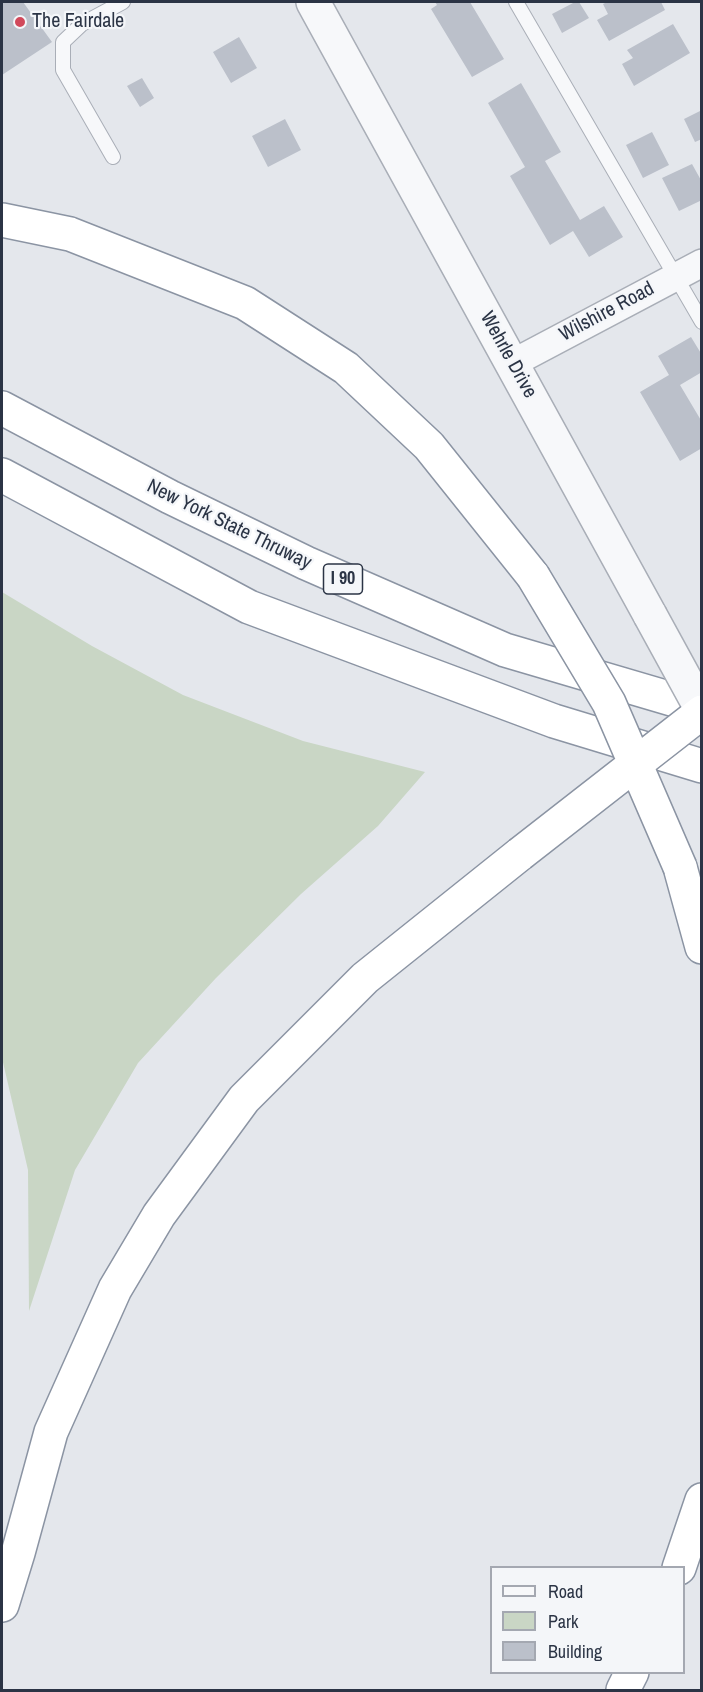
<!DOCTYPE html>
<html>
<head>
<meta charset="utf-8">
<style>
	body { margin:0 }
	#map { position:relative; width:703px; height:1692px; overflow:hidden; background:#e4e7ec; font-family:"Archivo Narrow",sans-serif }
	canvas { display:block }
	.frame { position:absolute; inset:0; border:3px solid #2b3445; pointer-events:none }
	.legend { position:absolute; left:490px; top:1566px; width:195px; height:108px; box-sizing:border-box; background:#f4f6f9; border:2px solid #a4a8b1; margin:0; padding:8px 10px; list-style:none; font-size:18px; color:#2b3445 }
	.legend li { display:flex; align-items:center; gap:12px; height:30px }
	.legend b { width:30px; border:2px solid #a4a8b1 }
</style>
</head>
<body>
<div id="map">
<canvas width="703" height="1692"></canvas>
<div class="frame"></div>
<ul class="legend">
<li><b style="height:8px;background:#f7f8fa"></b>Road</li>
<li><b style="height:16px;background:#c9d6c5"></b>Park</li>
<li><b style="height:16px;background:#bbc0ca"></b>Building</li>
</ul>
</div>
<script>
const c = document.querySelector('canvas').getContext('2d');
c.lineJoin = 'round';
function fill(path, color) {
  c.fillStyle = color;
  c.fill(path, 'evenodd');
}
function toPath(rows) {
  const path = new Path2D();
  for (const r of rows) {
    path.moveTo(r[0], r[1]);
    for (let i = 2; i < r.length; i += 2) path.lineTo(r[i], r[i + 1]);
  }
  return path;
}
function strokePath(path, color, width, dash) {
  c.strokeStyle = color;
  c.lineWidth = width;
  c.lineCap = dash ? 'butt' : 'round';
  c.setLineDash(dash || []);
  c.stroke(path);
}
function label(font, color, halo, rows, align = 'center') {
  c.font = font + ' "Archivo Narrow",sans-serif';
  c.lineWidth = 4.5;
  c.setLineDash([]);
  c.textBaseline = 'middle';
  c.strokeStyle = halo;
  c.fillStyle = color;
  for (const [text, x, y, turn = 0] of rows) {
    c.save();
    c.translate(x, y);
    c.rotate((+turn || 0) * Math.PI / 180);
    c.textAlign = isNaN(turn) ? turn : align;
    if (halo) c.strokeText(text, 0, 0);
    c.fillText(text, 0, 0);
    c.restore();
  }
}
fill(toPath([
	[2,592,92,646,183,695,303,741,425,772,378,826,301,894,216,978,138,1063,75,1170,29,1311,28,1170,2,1058]
]), '#c9d6c5');
fill(toPath([
	[2,2,23,2,52,42,2,75],
	[435,2,470,2,504,59,472,77,431,9,437,5],
	[575,2,579,2,589,18,562,33,552,14],
	[607,2,661,2,665,10,609,41,597,20,608,14,603,4],
	[673,24,690,53,634,86,622,64,633,58,627,50],
	[239,37,257,68,231,83,213,52],
	[142,78,154,98,140,107,127,86],
	[521,83,561,152,545,161,580,220,604,206,623,237,589,257,573,231,550,245,510,176,525,167,488,103],
	[702,110,702,139,695,142,684,119],
	[285,119,301,150,268,167,252,136],
	[652,132,669,165,643,178,626,145],
	[692,164,702,182,702,200,679,211,662,178],
	[691,337,702,355,702,372,680,385,702,422,702,448,680,461,640,392,669,375,658,356]
]), '#bbc0ca');
const service = toPath([
	[516,2,702,322],
	[113,157,63,70,63,42,82,24,123,2]
]);
const minor = toPath([
	[513,363,702,263]
]);
const tertiary = toPath([
	[313,2,650,615]
]);
const motorway = toPath([
	[2,220,70,234,245,303,346,368,429,446,533,576],
	[2,408,170,497,306,563,505,650,702,708],
	[2,475,249,607,554,721,702,766],
	[680,867,702,947],
	[679,1568,702,1500],
	[2,1605,18,1553,51,1432,115,1289,159,1215,244,1099,365,978,520,854],
	[623,1690,632,1672]
]);
strokePath(service, '#a9aeb7', 16);
strokePath(minor, '#a9aeb7', 30);
strokePath(tertiary, '#a9aeb7', 36);
strokePath(motorway, '#8b94a3', 36);
strokePath(service, '#f7f8fa', 14);
strokePath(minor, '#f7f8fa', 27);
strokePath(tertiary, '#f7f8fa', 33);
strokePath(motorway, '#fff', 33);
const tertiaryBridge = toPath([
	[650,615,702,710]
]);
const motorwayBridge = toPath([
	[533,576,609,703,680,867],
	[520,854,702,712]
]);
strokePath(tertiaryBridge, '#a9aeb7', 36, []);
strokePath(motorwayBridge, '#8b94a3', 36, []);
strokePath(tertiaryBridge, '#f7f8fa', 33);
strokePath(motorwayBridge, '#fff', 33);
for (const [x, y, r, color] of [
	[20,22,6,"#d1495b"]
]) {
  const dot = new Path2D();
  dot.arc(x, y, r, 0, 2 * Math.PI);
  c.fillStyle = color;
  c.fill(dot);
  strokePath(dot, '#f4f6f9', 2);
}
for (const [x, y, w] of [
	[343,579,39]
]) {
  const box = new Path2D();
  box.roundRect(x - w / 2, y - 15, w, 30, 4.5);
  c.fillStyle = '#f4f6f9';
  c.fill(box);
  strokePath(box, '#2b3445', 1.5);
}
label('bold 18px', '#2b3445', null, [
	["I 90",343,579]
]);
label('20px', '#2b3445', '#f4f6f9', [
	["The Fairdale",32,22]
], 'left');
label('20px', '#2b3445', '#f4f6f9', [
	["Wilshire Road",607,312,-28],
	["Wehrle Drive",508,355,61],
	["New York State Thruway",229,525,26]
]);
</script>
</body>
</html>
